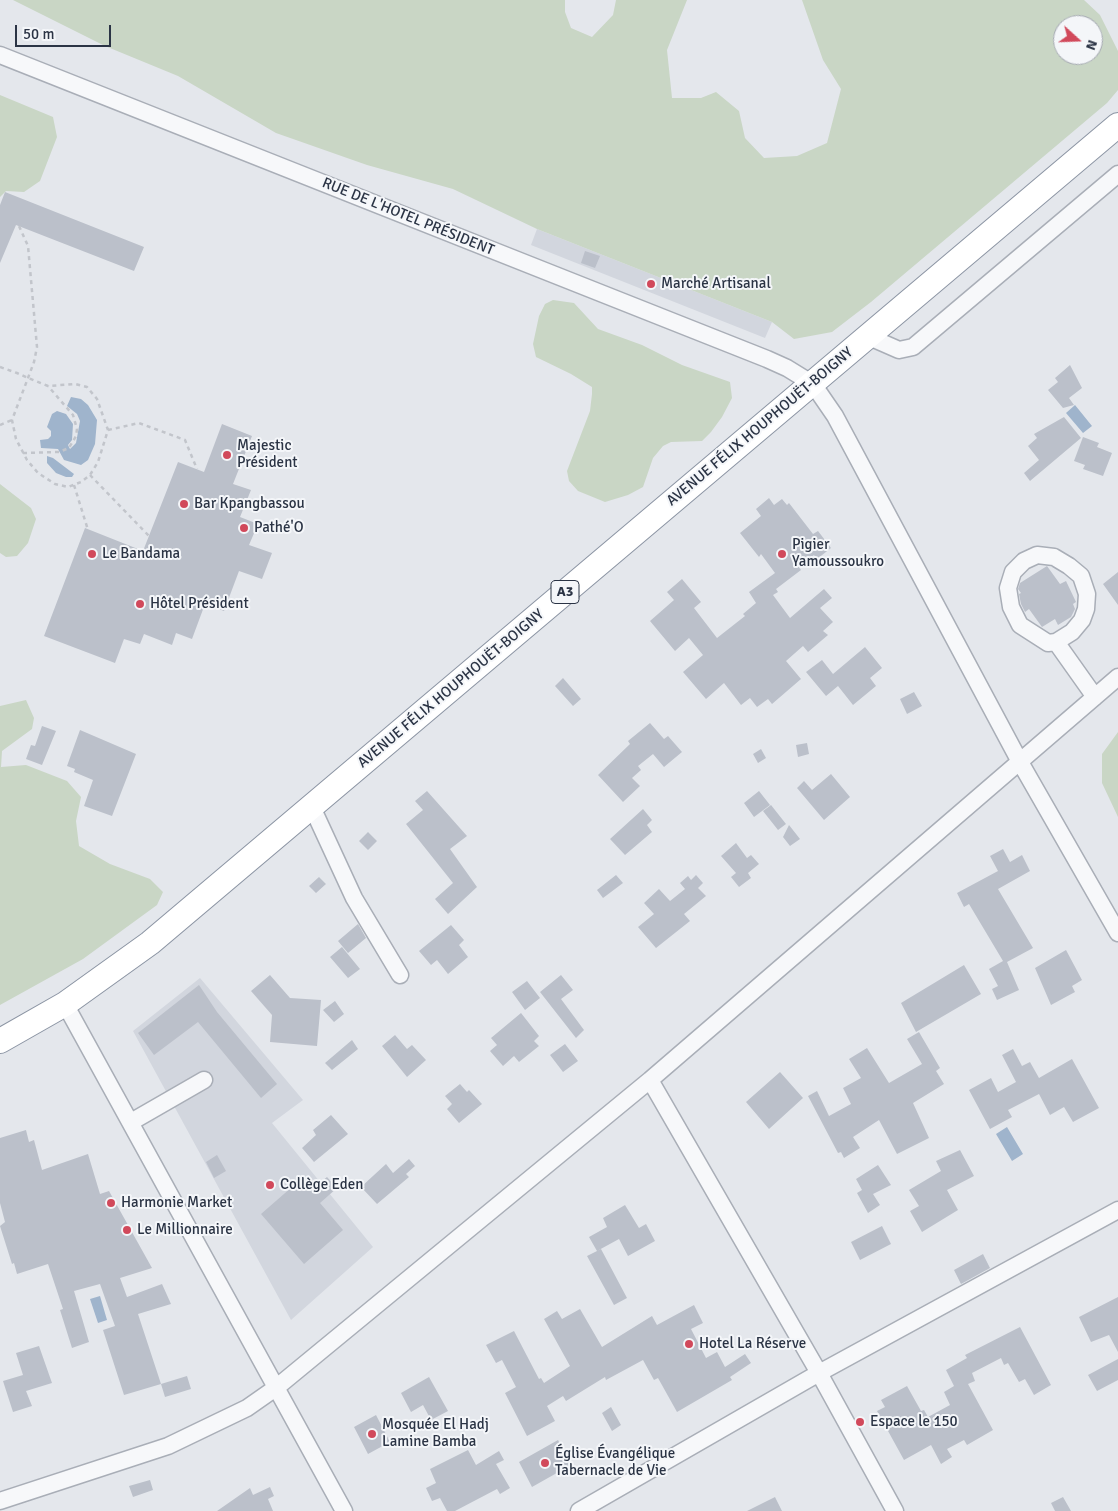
<!DOCTYPE html>
<html>
<head>
<meta charset="utf-8">
<style>
	body { margin:0 }
	#map { position:relative; width:1118px; height:1511px; overflow:hidden; background:#e4e7ec; font-family:Signika,sans-serif }
	canvas { display:block }
	.north { position:absolute; left:1053px; top:15px; width:50px; height:50px; box-sizing:border-box; background:#f4f6f9; border:1px solid #a4a8b1; border-radius:50%; rotate:110deg; font-size:14px; font-weight:700; line-height:20px; text-align:center; color:#2b3445 }
	.north::after { content:''; display:block; margin:auto; width:18px; height:22px; background:#d1495b; clip-path:polygon(50% 0,100% 100%,50% 72%,0 100%) }
	.scale { position:absolute; left:15px; top:25px; width:96px; height:22px; box-sizing:border-box; border:2px solid #2b3445; border-top:0; padding-left:6px; font-size:15px; line-height:18px; white-space:nowrap; color:#2b3445; -webkit-text-stroke:4px #f4f6f9; paint-order:stroke }
</style>
</head>
<body>
<div id="map">
<canvas width="1118" height="1511"></canvas>
<div class="north">N</div>
<div class="scale">50 m</div>
</div>
<script>
const c = document.querySelector('canvas').getContext('2d');
c.lineJoin = 'round';
function fill(path, color) {
  c.fillStyle = color;
  c.fill(path, 'evenodd');
}
function toPath(rows) {
  const path = new Path2D();
  for (const r of rows) {
    path.moveTo(r[0], r[1]);
    for (let i = 2; i < r.length; i += 2) path.lineTo(r[i], r[i + 1]);
  }
  return path;
}
function strokePath(path, color, width, dash) {
  c.strokeStyle = color;
  c.lineWidth = width;
  c.lineCap = dash ? 'butt' : 'round';
  c.setLineDash(dash || []);
  c.stroke(path);
}
function label(font, color, halo, rows, align = 'center') {
  c.font = font + ' Signika,sans-serif';
  c.lineWidth = 4;
  c.setLineDash([]);
  c.textBaseline = 'middle';
  c.strokeStyle = halo;
  c.fillStyle = color;
  for (const [text, x, y, turn = 0] of rows) {
    c.save();
    c.translate(x, y);
    c.rotate((+turn || 0) * Math.PI / 180);
    c.textAlign = isNaN(turn) ? turn : align;
    if (halo) c.strokeText(text, 0, 0);
    c.fillText(text, 0, 0);
    c.restore();
  }
}
fill(toPath([
	[537,229,772,322,765,338,531,245],
	[200,978,303,1100,272,1123,373,1247,291,1320,133,1031]
]), '#d2d6de');
fill(toPath([
	[13,0,565,0,565,12,571,28,592,37,613,15,616,0,687,0,667,50,672,98,701,98,716,92,739,111,745,138,764,158,797,156,827,143,841,89,823,60,802,0,1084,0,1100,15,1118,51,1118,90,1107,103,871,302,832,332,794,339,772,322,537,229,453,189,367,165,276,133,178,76,105,46],
	[1063,25,1093,25,1093,55,1063,55],
	[0,95,53,117,57,137,40,181,24,192,6,191,0,197],
	[553,300,574,303,598,329,642,345,682,365,730,382,732,398,722,417,711,432,702,441,671,442,663,446,653,458,643,487,628,495,605,502,578,491,569,481,567,471,590,411,592,394,592,387,571,374,536,357,533,344,539,316,545,304],
	[0,484,31,508,36,519,28,543,17,556,6,557,0,553],
	[26,700,34,718,32,729,2,751,1,767,26,765,67,781,81,797,76,821,79,846,110,864,150,879,163,892,157,905,83,959,0,1005,0,706],
	[1118,732,1118,817,1102,783,1102,754]
]), '#c9d6c5');
fill(toPath([
	[71,397,81,399,88,405,97,420,95,444,88,460,81,465,64,460,58,449,41,448,40,440,48,439,51,436,51,431,47,427,52,414,57,411,66,414,73,424,72,440,68,445,70,449,76,443,80,421,77,414,67,406],
	[1075,405,1092,426,1083,433,1066,413],
	[47,456,53,458,74,474,72,477,66,477,56,473,47,463],
	[1007,1127,1023,1154,1012,1161,996,1134],
	[100,1296,107,1320,98,1323,90,1299]
]), '#9fb4cc');
fill(toPath([
	[5,192,144,247,134,271,16,225,0,263,0,205],
	[585,251,600,256,595,268,581,263],
	[1070,365,1082,388,1069,398,1074,405,1063,408,1048,390,1058,382,1055,378],
	[1064,417,1081,438,1030,481,1024,473,1039,460,1028,446,1037,438,1034,434],
	[222,424,252,436,233,484,251,490,240,517,258,524,249,545,272,553,262,579,239,571,224,611,205,604,192,639,176,633,172,645,144,634,140,644,124,639,115,663,44,636,85,528,143,551,178,462,204,472],
	[1083,437,1099,443,1097,447,1112,453,1103,476,1083,469,1085,465,1074,461],
	[769,498,774,505,782,499,787,505,789,503,813,534,818,531,831,548,817,559,814,555,798,566,801,570,776,589,778,592,773,595,790,618,824,589,832,598,820,608,833,622,823,631,828,635,808,652,803,646,786,661,801,679,772,704,768,699,757,707,750,698,741,705,724,683,706,699,683,672,703,655,689,638,675,651,650,621,674,600,667,592,682,579,701,602,694,608,717,638,745,616,743,614,756,603,749,592,775,573,761,554,759,557,740,533,761,516,756,509],
	[1047,566,1060,584,1066,581,1076,602,1073,604,1075,609,1071,617,1058,625,1055,619,1042,627,1029,609,1025,612,1021,604,1019,594,1021,593,1018,589,1020,583],
	[1118,572,1118,605,1103,584],
	[865,647,882,668,870,678,876,686,853,705,838,686,826,696,806,672,822,660,833,674],
	[563,678,581,699,573,706,555,686],
	[914,692,922,706,907,714,900,699],
	[650,723,664,739,668,736,682,752,664,767,653,754,638,766,641,770,632,778,640,786,623,802,598,775,630,744,628,741],
	[42,726,56,731,42,765,26,759,31,745,35,746],
	[80,730,136,754,112,816,84,806,93,780,74,772,75,769,67,766],
	[807,743,809,754,798,757,796,745],
	[761,749,766,758,758,763,753,754],
	[831,774,850,797,824,820,797,788,804,781,812,790],
	[427,791,467,836,450,849,477,887,448,914,435,899,453,883,406,824,423,810,415,801],
	[759,791,770,805,754,817,744,803],
	[771,805,786,824,778,830,763,811],
	[643,809,652,820,647,825,652,832,625,855,610,839],
	[789,825,800,839,790,846,783,837],
	[368,832,377,841,368,850,359,841],
	[736,843,747,858,751,855,759,864,748,873,751,878,739,887,731,877,736,873,721,856],
	[1003,849,1010,862,1022,855,1030,871,998,889,1033,948,1007,962,1019,990,997,1000,992,989,998,986,989,969,1003,961,969,904,964,907,957,893,998,871,990,856],
	[616,875,623,883,603,898,597,890],
	[696,875,703,883,698,888,706,896,684,914,690,921,656,948,638,927,654,914,644,903,659,889,670,901,685,889,680,883,688,876,691,880],
	[319,877,326,884,316,893,309,886],
	[358,924,366,938,348,953,338,941],
	[451,925,464,940,459,945,468,957,448,974,437,960,431,965,419,951],
	[342,947,360,969,348,978,330,957],
	[1066,950,1082,980,1072,986,1075,992,1051,1005,1035,968],
	[964,965,981,994,916,1032,901,1003],
	[270,975,290,998,321,1000,317,1046,270,1042,272,1015,251,991],
	[561,975,573,990,561,999,584,1030,576,1038,540,992],
	[527,981,540,998,525,1010,512,992],
	[199,985,217,1012,277,1084,261,1098,198,1022,154,1055,138,1033],
	[335,1001,344,1014,334,1022,323,1010],
	[521,1013,539,1036,534,1041,539,1046,519,1062,514,1056,503,1066,490,1051,497,1045,491,1038],
	[919,1032,940,1068,936,1071,944,1084,913,1103,929,1138,897,1154,879,1120,853,1137,860,1148,844,1158,841,1152,838,1153,808,1096,817,1091,829,1116,851,1104,843,1088,861,1078,849,1059,867,1048,889,1083,922,1064,907,1039],
	[395,1035,407,1049,412,1045,426,1060,407,1077,382,1046],
	[352,1040,358,1049,332,1070,325,1063],
	[565,1044,578,1061,563,1072,550,1055],
	[1013,1049,1022,1066,1030,1062,1039,1078,1072,1059,1099,1108,1073,1122,1064,1107,1050,1115,1039,1094,1008,1110,1012,1117,990,1129,969,1090,991,1078,998,1092,1016,1082,1002,1055],
	[780,1072,803,1098,769,1129,746,1102],
	[460,1084,467,1092,469,1090,482,1104,459,1123,447,1109,452,1104,445,1096],
	[331,1115,348,1134,314,1162,302,1148,316,1135,313,1130],
	[26,1130,29,1142,34,1140,42,1170,88,1154,100,1194,109,1191,152,1268,120,1278,127,1297,162,1284,171,1304,138,1314,161,1384,124,1395,103,1330,115,1326,100,1284,74,1291,89,1342,72,1348,60,1310,63,1309,48,1264,17,1274,14,1263,12,1264,0,1226,5,1222,0,1203,0,1138],
	[960,1150,974,1176,947,1190,958,1210,922,1232,910,1211,919,1206,909,1190,941,1171,936,1161],
	[217,1155,226,1171,214,1178,206,1162],
	[409,1159,415,1166,406,1174,409,1177,377,1204,361,1187,386,1164,393,1173],
	[878,1165,891,1185,873,1194,880,1205,868,1213,857,1193,862,1190,856,1179],
	[327,1177,337,1188,320,1203,343,1230,304,1264,261,1214,300,1180,310,1191],
	[625,1205,639,1228,646,1224,655,1241,628,1256,619,1239,597,1251,589,1237,607,1227,603,1218],
	[882,1226,891,1244,860,1260,851,1242],
	[601,1249,627,1298,614,1305,587,1256],
	[983,1254,990,1268,961,1284,954,1270],
	[1118,1297,1118,1352,1109,1335,1091,1342,1079,1317],
	[694,1305,703,1323,691,1329,706,1358,717,1352,725,1367,745,1354,751,1363,730,1377,732,1380,677,1412,658,1378,654,1380,643,1360,606,1380,605,1377,566,1401,563,1396,547,1406,555,1421,527,1436,505,1393,516,1387,502,1360,496,1363,486,1345,514,1331,539,1379,541,1378,544,1383,570,1366,544,1319,557,1311,562,1319,580,1309,602,1347,652,1316,657,1325],
	[1020,1327,1051,1385,1034,1395,1025,1379,1019,1382,1008,1363,1004,1365,1001,1358,972,1373,975,1381,968,1384,993,1430,967,1445,964,1440,947,1449,952,1457,941,1464,931,1445,904,1460,877,1411,885,1407,881,1400,907,1386,921,1411,924,1410,928,1417,950,1405,944,1392,954,1386,946,1370,967,1358,965,1355],
	[39,1346,52,1383,26,1391,32,1406,13,1412,3,1381,23,1375,16,1353],
	[1118,1359,1118,1380,1097,1391,1088,1375],
	[187,1376,191,1389,165,1397,161,1384],
	[429,1377,448,1411,431,1420,423,1405,411,1412,401,1393],
	[611,1407,621,1425,612,1431,602,1413],
	[376,1415,390,1442,368,1454,354,1427],
	[558,1440,571,1465,532,1487,519,1462],
	[468,1450,476,1465,499,1451,504,1460,496,1464,510,1488,500,1494,497,1489,455,1511,447,1511,440,1498,432,1501,426,1488,436,1483,430,1469],
	[150,1480,153,1490,133,1497,129,1486],
	[270,1487,274,1496,268,1499,273,1511,217,1511,250,1488,253,1495],
	[775,1497,782,1511,747,1511],
	[1063,1497,1071,1511,1055,1511,1051,1503]
]), '#bbc0ca');
const minor = toPath([
	[0,55,767,359,787,368,813,384,835,416,1020,762,1118,933],
	[867,336,899,350,913,347,1118,174],
	[1037,555,1054,557,1069,566,1081,576,1087,594,1086,609,1082,620,1072,632,1056,642,1048,643,1020,625,1011,607,1008,588,1013,572,1024,561,1037,555],
	[1056,642,1095,697],
	[312,807,354,898,400,975],
	[65,1004,344,1511],
	[650,1080,819,1373,895,1511],
	[131,1122,204,1080],
	[0,1501,168,1446,247,1408,277,1387,650,1080,1118,677],
	[579,1511,819,1373,1118,1210]
]);
const highway = toPath([
	[0,1041,65,1004,150,943,1118,125]
]);
strokePath(minor, '#a9aeb7', 19);
strokePath(highway, '#8b94a3', 26);
strokePath(toPath([
	[0,367,17,373,28,378,48,386,75,384,87,387,97,399,108,430,98,462,90,475,81,482,68,487,55,484,38,473,27,460,16,439,12,420,28,378,34,362,37,347,28,246,19,226],
	[0,425,12,420],
	[108,430,139,423,185,440,197,469],
	[23,453,59,452,69,448,76,436,77,429,73,415,48,386],
	[90,475,149,536],
	[74,485,88,530]
]), '#c2c5cb', 2.5, [4, 4]);
strokePath(minor, '#f7f8fa', 16);
strokePath(highway, '#fff', 24);
for (const [x, y, r, color] of [
	[651,284,5,"#d1495b"],
	[227,455,5,"#d1495b"],
	[184,504,5,"#d1495b"],
	[244,528,5,"#d1495b"],
	[92,554,5,"#d1495b"],
	[782,554,5,"#d1495b"],
	[140,604,5,"#d1495b"],
	[270,1185,5,"#d1495b"],
	[111,1203,5,"#d1495b"],
	[127,1230,5,"#d1495b"],
	[689,1344,5,"#d1495b"],
	[860,1422,5,"#d1495b"],
	[372,1434,5,"#d1495b"],
	[545,1463,5,"#d1495b"]
]) {
  const dot = new Path2D();
  dot.arc(x, y, r, 0, 2 * Math.PI);
  c.fillStyle = color;
  c.fill(dot);
  strokePath(dot, '#f4f6f9', 2);
}
for (const [x, y, w] of [
	[565,592,28]
]) {
  const box = new Path2D();
  box.roundRect(x - w / 2, y - 11.5, w, 23, 4);
  c.fillStyle = '#f4f6f9';
  c.fill(box);
  strokePath(box, '#2b3445', 1);
}
label('bold 14px', '#2b3445', null, [
	["A3",565,592]
]);
label('15px', '#2b3445', '#f4f6f9', [
	["RUE DE L'HOTEL PRÉSIDENT",408,217,22],
	["AVENUE FÉLIX HOUPHOUËT-BOIGNY",760,427,-40],
	["AVENUE FÉLIX HOUPHOUËT-BOIGNY",451,689,-40]
]);
label('15px', '#2b3445', '#f4f6f9', [
	["Marché Artisanal",661,284],
	["Majestic",237,446],
	["Président",237,463],
	["Bar Kpangbassou",194,504],
	["Pathé'O",254,528],
	["Pigier",792,545],
	["Yamoussoukro",792,562],
	["Le Bandama",102,554],
	["Hôtel Président",150,604],
	["Collège Eden",280,1185],
	["Harmonie Market",121,1203],
	["Le Millionnaire",137,1230],
	["Hotel La Réserve",699,1344],
	["Espace le 150",870,1422],
	["Mosquée El Hadj",382,1425],
	["Lamine Bamba",382,1442],
	["Église Évangélique",555,1454],
	["Tabernacle de Vie",555,1471]
], 'left');
</script>
</body>
</html>
